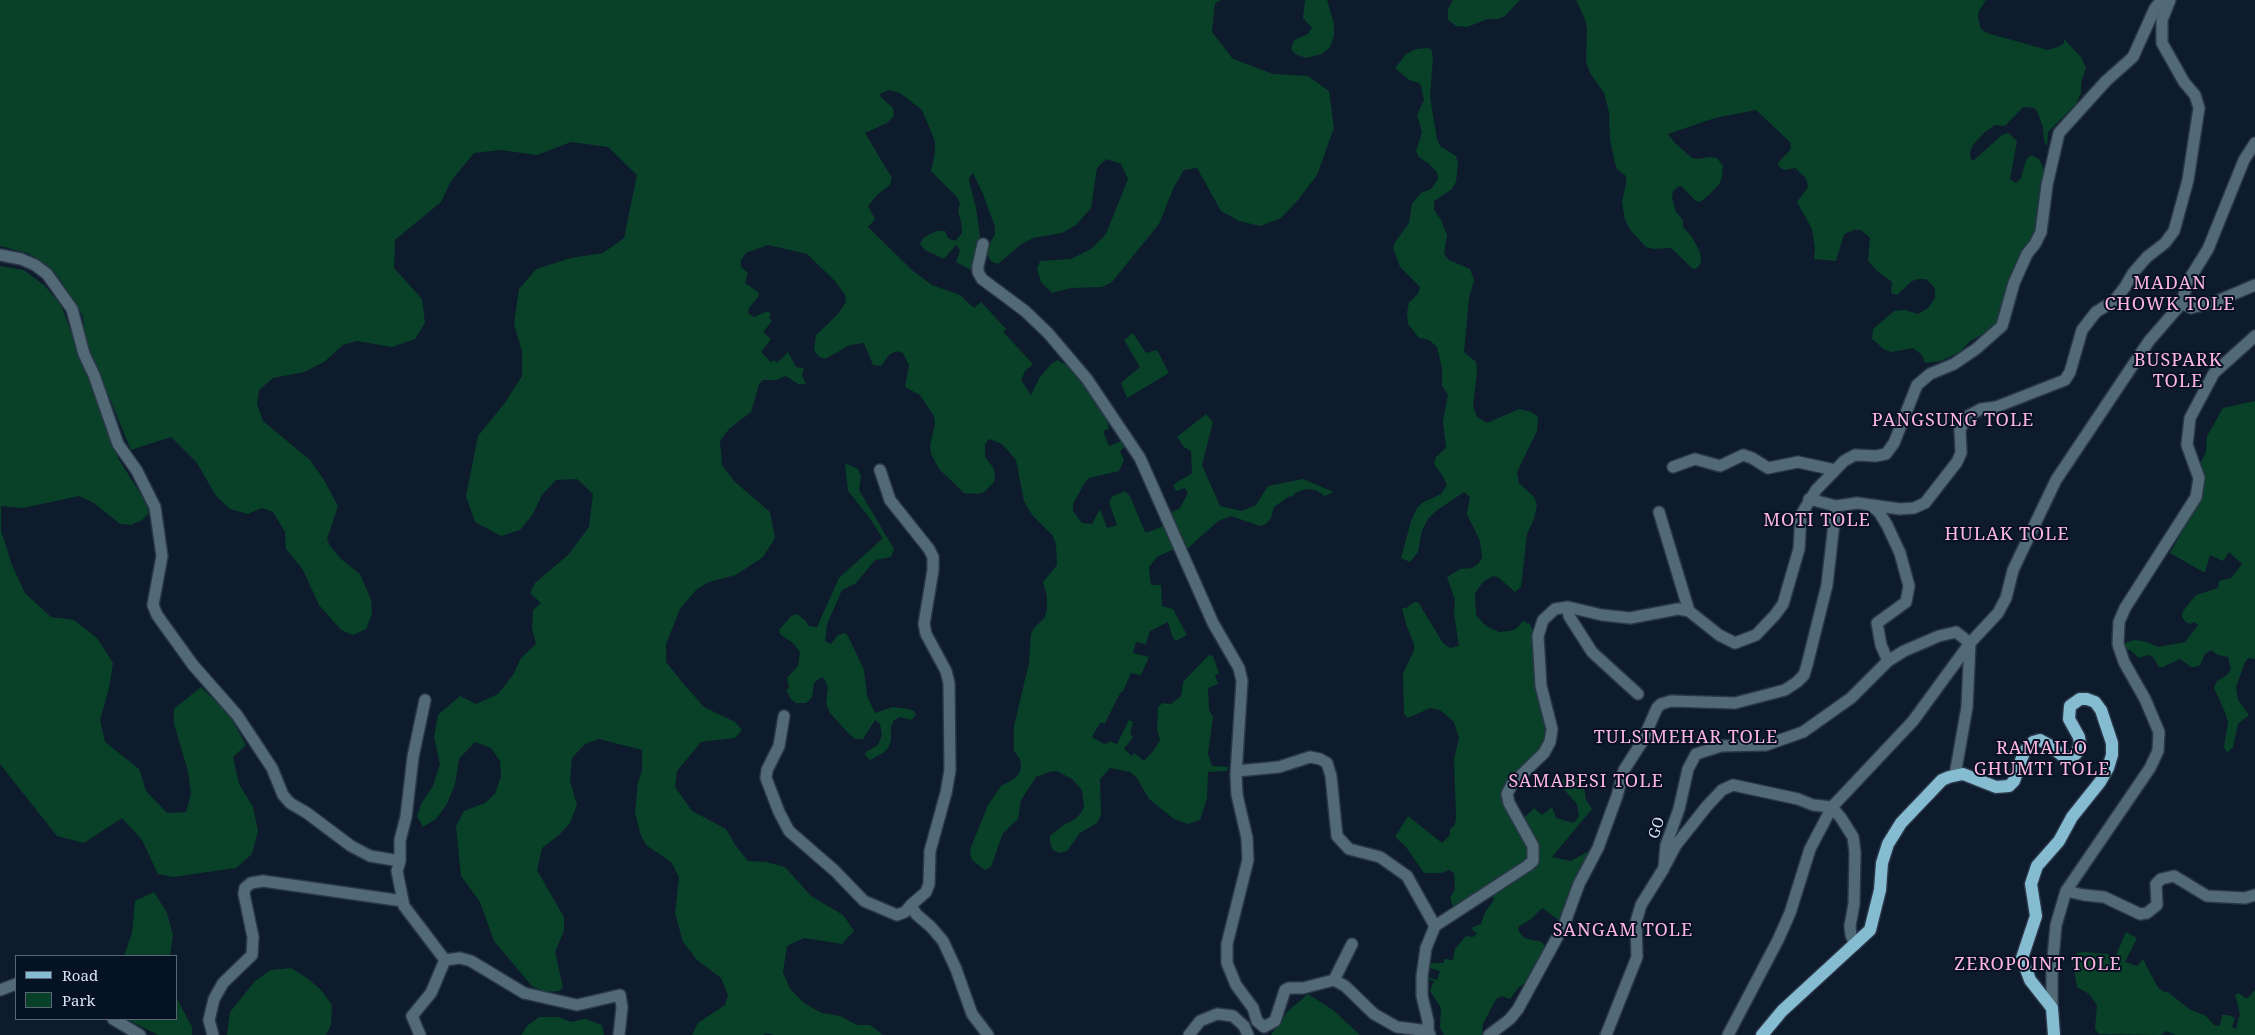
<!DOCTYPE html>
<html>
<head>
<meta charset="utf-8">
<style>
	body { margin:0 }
	#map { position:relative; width:2255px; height:1035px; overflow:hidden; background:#0d1b2d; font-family:"Noto Serif",serif }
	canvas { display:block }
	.legend { position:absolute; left:15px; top:955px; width:162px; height:65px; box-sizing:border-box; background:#051223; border:1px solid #5a6675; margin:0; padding:6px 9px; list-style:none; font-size:15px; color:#d9e3f0 }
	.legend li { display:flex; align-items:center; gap:10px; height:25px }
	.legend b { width:25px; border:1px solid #5a6675 }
</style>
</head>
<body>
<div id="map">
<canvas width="2255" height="1035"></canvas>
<ul class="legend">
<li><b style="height:6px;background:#86bcd2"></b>Road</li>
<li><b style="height:14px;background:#084127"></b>Park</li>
</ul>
</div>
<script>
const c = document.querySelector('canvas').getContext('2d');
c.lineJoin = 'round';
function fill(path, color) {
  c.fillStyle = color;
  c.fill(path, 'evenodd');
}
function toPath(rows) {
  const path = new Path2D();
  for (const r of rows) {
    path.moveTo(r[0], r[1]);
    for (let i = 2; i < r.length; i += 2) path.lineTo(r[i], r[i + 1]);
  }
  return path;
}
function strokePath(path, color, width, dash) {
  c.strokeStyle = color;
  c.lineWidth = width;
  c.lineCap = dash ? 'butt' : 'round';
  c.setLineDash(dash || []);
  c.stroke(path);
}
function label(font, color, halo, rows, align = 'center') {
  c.font = font + ' "Noto Serif",serif';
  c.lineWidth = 4;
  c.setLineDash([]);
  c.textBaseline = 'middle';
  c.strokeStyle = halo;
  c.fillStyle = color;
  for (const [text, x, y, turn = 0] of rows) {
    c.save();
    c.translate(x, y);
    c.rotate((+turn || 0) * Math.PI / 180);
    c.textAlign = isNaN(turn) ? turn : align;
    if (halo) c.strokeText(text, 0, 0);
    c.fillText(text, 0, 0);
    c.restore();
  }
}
fill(toPath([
	[0,0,1221,0,1215,3,1212,32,1233,59,1273,74,1308,76,1329,91,1334,128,1317,175,1298,200,1281,218,1260,226,1239,221,1221,211,1197,168,1184,170,1174,187,1159,224,1112,282,1102,287,1071,288,1052,293,1041,282,1037,269,1040,261,1071,259,1091,249,1106,234,1128,179,1121,164,1106,159,1097,168,1091,208,1076,225,1062,233,1033,238,1020,245,998,264,992,262,987,255,991,241,995,234,995,227,983,194,973,173,969,178,970,185,976,208,980,236,973,270,971,270,956,262,960,250,956,245,944,259,925,250,920,244,923,238,936,231,945,231,948,238,955,241,962,233,961,222,958,211,960,204,957,197,931,171,935,153,935,141,922,110,900,93,889,90,881,93,880,96,893,108,894,116,887,123,865,133,892,178,890,185,878,194,868,206,875,219,868,227,913,271,932,285,960,295,974,308,981,302,1006,329,1003,332,1033,364,1025,371,1021,380,1031,395,1040,377,1051,364,1057,360,1074,369,1105,413,1109,429,1103,431,1109,446,1122,441,1126,446,1120,451,1124,460,1119,471,1089,478,1084,484,1073,504,1073,511,1082,523,1092,524,1100,509,1107,528,1117,525,1109,502,1113,496,1125,491,1130,496,1145,532,1148,532,1166,525,1168,514,1180,508,1188,493,1185,488,1176,491,1173,485,1192,473,1191,451,1184,447,1177,437,1206,414,1213,422,1202,465,1220,506,1242,511,1256,505,1268,486,1303,479,1334,492,1325,496,1316,490,1306,489,1295,493,1293,496,1288,497,1274,507,1271,518,1266,524,1260,526,1231,516,1218,521,1187,549,1180,552,1172,550,1157,557,1149,567,1151,585,1161,585,1162,606,1173,609,1187,635,1176,641,1173,638,1168,622,1150,631,1146,644,1136,642,1133,653,1149,657,1141,675,1131,673,1123,691,1120,693,1105,723,1100,723,1092,737,1104,744,1108,743,1109,741,1117,744,1129,720,1133,722,1130,734,1133,737,1124,749,1132,756,1134,753,1144,761,1154,750,1160,740,1157,729,1158,707,1163,703,1171,704,1181,696,1183,682,1209,655,1213,656,1219,673,1215,675,1218,684,1208,688,1209,710,1213,717,1208,754,1212,766,1228,767,1227,771,1208,772,1207,798,1200,820,1188,824,1174,819,1149,799,1137,778,1130,772,1110,768,1100,779,1101,815,1097,823,1080,833,1067,851,1060,853,1053,850,1050,843,1050,836,1062,826,1075,819,1080,814,1084,807,1083,799,1082,790,1072,779,1057,771,1049,772,1036,777,1021,800,1018,819,1003,833,991,867,985,870,973,861,970,855,971,847,988,805,1001,786,1014,779,1019,774,1021,767,1020,759,1014,751,1014,726,1029,663,1031,634,1034,628,1045,617,1047,610,1047,596,1043,582,1057,565,1056,545,1053,536,1032,515,1024,501,1016,460,1002,444,989,439,985,444,985,457,994,469,995,475,994,482,984,492,978,494,964,493,939,469,931,454,930,445,935,424,934,416,920,395,905,387,909,365,903,353,896,351,889,355,881,366,873,365,864,343,850,345,825,359,819,357,814,350,816,335,837,315,846,302,845,295,835,281,807,254,768,245,746,253,741,260,741,267,748,273,745,283,758,292,759,296,749,308,748,313,754,317,768,311,771,314,769,318,772,321,763,332,771,339,761,352,771,362,774,360,777,363,788,352,796,367,804,368,802,376,806,384,798,384,786,376,776,380,763,380,759,384,751,412,729,429,720,441,722,465,734,481,770,512,775,538,763,557,736,575,709,582,697,589,680,609,666,644,666,662,682,682,704,707,735,722,742,730,735,738,701,742,677,771,675,787,692,811,726,829,736,846,748,861,766,862,785,867,811,896,843,915,854,931,842,944,804,938,787,946,783,972,790,989,804,1003,822,1013,840,1016,857,1025,870,1025,883,1035,774,1035,767,1033,763,1035,692,1035,698,1023,725,1005,728,995,721,978,697,960,683,942,675,913,679,877,671,862,646,845,640,833,635,812,638,782,642,771,642,750,599,739,585,744,572,758,570,781,577,805,570,823,559,835,542,848,537,870,564,917,564,931,555,952,563,987,559,991,545,992,532,986,494,941,480,902,461,876,456,826,464,811,485,803,495,794,501,776,500,761,491,748,475,742,459,759,455,784,447,804,436,819,423,827,417,816,421,804,433,786,440,764,434,737,438,715,460,696,476,704,498,694,513,675,521,658,536,644,532,628,533,610,541,603,530,593,535,583,568,555,589,527,593,494,577,479,556,480,542,495,533,514,520,530,501,536,475,522,466,496,478,436,504,404,522,376,522,351,514,324,519,289,536,269,571,258,603,253,624,238,637,175,608,147,571,142,537,155,500,150,474,153,451,181,441,202,395,240,394,268,422,299,425,323,415,339,392,347,357,341,343,345,324,362,304,372,273,378,259,390,257,404,263,421,310,460,324,480,338,506,327,539,330,546,341,559,360,574,371,600,372,614,366,629,353,635,341,630,319,605,303,570,286,549,285,532,273,512,262,508,248,514,230,509,216,496,197,463,171,437,131,450,90,351,84,333,83,316,59,278,46,265,28,253,0,246],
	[1305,0,1327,0,1334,24,1334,36,1330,47,1322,54,1306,58,1295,54,1291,49,1294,40,1308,34,1312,28,1303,18],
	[1453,0,1520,0,1505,16,1498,19,1488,19,1467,27,1456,26,1448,20,1448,9],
	[1576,0,1986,0,1979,11,1978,18,1981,29,1987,33,2048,50,2058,47,2064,43,2064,39,2081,57,2086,68,2081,83,2081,93,2076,104,2048,132,2047,146,2044,141,2043,127,2037,111,2034,108,2023,107,2005,126,1995,125,1985,132,1972,146,1970,153,1971,160,1974,160,2002,135,2008,133,2017,141,2010,179,2016,183,2021,178,2026,160,2031,155,2039,159,2044,169,2048,186,2049,202,1998,326,1970,341,1960,352,1941,361,1925,363,1922,355,1913,348,1892,352,1885,350,1872,339,1873,329,1894,311,1905,310,1918,314,1928,308,1935,298,1935,288,1926,279,1919,279,1912,281,1897,295,1891,293,1892,282,1876,270,1868,261,1870,238,1861,230,1854,230,1844,234,1836,261,1814,259,1815,248,1812,229,1797,202,1808,187,1806,178,1795,168,1785,170,1779,167,1778,163,1791,149,1790,142,1756,110,1715,118,1668,134,1676,144,1692,158,1699,159,1709,157,1717,158,1723,166,1722,176,1720,183,1709,195,1700,202,1696,201,1681,186,1678,187,1673,191,1672,198,1676,212,1683,220,1683,227,1692,237,1700,252,1701,263,1697,268,1693,269,1671,248,1654,249,1646,247,1631,231,1625,220,1622,202,1626,184,1626,176,1617,169,1615,163,1610,140,1609,112,1604,93,1590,73,1586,61,1587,29,1585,19],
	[1427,48,1431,49,1433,57,1430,97,1437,139,1440,146,1456,156,1458,163,1456,182,1452,189,1434,201,1434,210,1441,220,1447,235,1444,254,1449,260,1470,269,1474,280,1469,298,1464,352,1476,362,1477,373,1473,406,1477,417,1487,423,1519,409,1531,412,1537,416,1538,420,1537,431,1517,472,1519,483,1534,497,1537,504,1534,519,1527,534,1521,587,1515,592,1499,578,1493,576,1484,581,1475,593,1476,615,1486,626,1499,632,1510,631,1516,629,1523,621,1530,624,1535,636,1554,719,1546,746,1504,790,1521,821,1534,808,1542,815,1552,807,1556,818,1574,823,1579,816,1577,804,1559,784,1568,774,1574,775,1583,782,1586,800,1592,809,1552,857,1571,861,1594,848,1560,921,1542,908,1530,920,1519,926,1518,930,1524,938,1542,942,1544,945,1545,952,1536,974,1518,988,1510,999,1502,996,1496,999,1483,1024,1482,1035,1444,1035,1440,1027,1441,1008,1430,991,1434,981,1427,979,1427,977,1437,980,1440,971,1430,968,1430,963,1444,963,1444,959,1453,960,1455,949,1466,936,1473,937,1477,934,1471,928,1481,924,1485,912,1494,900,1492,895,1454,909,1450,898,1455,889,1454,873,1449,870,1441,873,1424,873,1406,847,1395,837,1408,816,1442,843,1450,835,1450,829,1455,825,1456,817,1454,759,1459,738,1454,722,1440,710,1430,708,1408,718,1404,714,1403,673,1414,651,1414,644,1406,624,1402,608,1406,608,1414,602,1418,602,1443,643,1450,648,1459,646,1454,614,1455,600,1447,577,1460,569,1472,568,1478,564,1482,558,1480,541,1467,514,1470,497,1464,492,1436,511,1428,519,1422,530,1418,552,1410,562,1401,558,1411,521,1417,508,1422,503,1441,494,1447,485,1442,475,1434,464,1436,457,1446,448,1443,421,1448,395,1442,386,1442,368,1437,347,1429,340,1419,338,1408,324,1407,313,1409,302,1418,294,1420,287,1400,267,1393,248,1395,242,1409,223,1412,203,1421,193,1431,189,1438,179,1437,172,1428,163,1419,157,1416,151,1422,132,1417,115,1424,100,1421,86,1419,83,1409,80,1395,68,1406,54,1416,49],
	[0,266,24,270,45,286,61,305,118,458,145,501,149,513,142,520,131,525,120,524,94,503,79,496,23,508,1,506,1,531,12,565,25,593,51,617,74,620,97,638,113,663,109,688,100,720,105,742,139,769,146,791,167,813,186,812,191,794,188,771,174,724,174,709,201,687,229,714,246,745,233,757,239,784,253,807,258,831,252,854,236,868,173,877,158,874,142,840,122,818,84,843,57,836,0,764],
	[1133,333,1146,353,1157,350,1169,373,1127,398,1121,383,1140,367,1124,340],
	[2255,401,2255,659,2249,658,2245,662,2236,687,2238,700,2249,715,2238,724,2233,747,2227,753,2224,747,2228,722,2225,712,2214,688,2217,681,2226,676,2231,670,2228,657,2218,655,2211,650,2205,654,2200,665,2195,667,2191,667,2180,659,2163,667,2159,667,2153,657,2147,655,2139,658,2130,650,2125,650,2124,643,2135,640,2147,642,2158,647,2185,642,2198,625,2195,622,2190,624,2186,622,2182,617,2183,611,2196,595,2218,588,2219,581,2231,578,2242,564,2229,552,2223,561,2210,555,2205,572,2203,572,2170,553,2195,509,2205,481,2201,462,2206,452,2207,436,2223,408],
	[845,463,858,469,861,476,859,490,894,549,891,557,875,560,856,583,842,590,827,624,825,641,831,644,838,635,845,633,848,636,864,670,867,696,875,713,893,707,908,709,914,711,916,715,911,720,900,717,894,720,891,727,891,741,888,748,883,753,870,760,865,755,866,752,878,745,882,735,880,724,875,720,863,739,855,739,849,734,830,713,826,703,828,688,824,678,820,678,814,683,812,697,806,703,796,703,791,699,786,690,789,688,787,678,798,666,800,652,793,643,780,634,779,630,791,616,797,614,805,620,809,626,817,627,839,578,881,540,882,537,869,517,848,491],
	[154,892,167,913,173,935,170,956,124,956,132,933,135,901],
	[2126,932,2137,938,2125,962,2137,966,2143,959,2157,986,2162,991,2169,993,2189,1009,2206,1016,2214,1025,2220,1026,2222,1015,2228,1015,2235,1018,2232,1027,2236,1029,2240,1014,2235,994,2239,993,2245,998,2248,998,2255,990,2255,1035,2176,1035,2166,1031,2161,1035,2099,1034,2095,1029,2097,1005,2089,994,2077,987,2073,964,2077,953,2084,952,2108,954,2115,958],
	[291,968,307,978,321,990,332,1005,331,1025,326,1035,227,1035,230,1012,255,981,271,970],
	[1308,994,1333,1010,1360,1035,1271,1035,1288,1011],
	[176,997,192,1027,192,1035,158,1035,127,1019,176,1019],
	[539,1017,558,1017,571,1022,585,1019,602,1025,604,1035,521,1035,527,1026]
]), '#084127');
const minor = toPath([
	[983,244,978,266,978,272,982,279,1025,311,1048,333,1087,379,1140,458,1213,623,1239,668,1242,681,1236,774,1237,795,1247,838,1248,860,1227,944,1227,963,1236,985,1253,1008,1257,1021,1264,1027,1275,1021,1285,990,1289,988,1303,988,1334,980,1345,986,1374,1014,1397,1027,1428,1031,1430,1035],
	[0,255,21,259,35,265,47,274,72,309,84,354,94,375,118,444,137,471,155,507,162,556,153,605,157,615,193,665,237,715,272,768,283,795,290,803,307,813,351,846,370,856,400,861],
	[2182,303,2187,283,2208,249,2244,160,2255,143],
	[1673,467,1695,459,1720,466,1743,455,1752,458,1768,468,1798,462,1835,470],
	[880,470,890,500,929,549,933,557,933,570,924,624,926,634,946,671,949,683,950,770,946,793,930,851,929,884,926,892,911,905,916,914,931,927,943,941,956,969,972,1014,988,1035],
	[1809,499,1836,506],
	[1870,505,1879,512,1887,525,1900,553,1909,586,1906,602,1877,623,1881,645,1888,661],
	[1659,512,1689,611],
	[1568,607,1569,616,1592,652,1638,694],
	[784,716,779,746,767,770,766,778,779,812,789,831,835,871,864,901,897,915,905,912,911,905],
	[1237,771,1279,767,1310,757,1320,759,1327,763,1331,776,1337,836,1349,849,1380,857,1407,876,1435,926,1527,866,1533,861,1533,846,1509,803,1507,794,1512,784,1544,753,1550,742,1552,729,1541,686,1538,636,1543,620,1555,609,1568,607,1602,615,1630,618,1678,609,1689,611,1719,635,1735,643,1756,635,1775,615,1783,604,1799,549,1801,515,1816,490,1844,461,1855,455,1876,456,1886,454,1894,443,1917,385,1930,374,1954,364,1976,349,2002,326,2014,283,2027,254,2035,244,2041,232,2047,185,2059,133,2106,81,2133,57,2155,8,2162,0],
	[1666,864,1676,845,1707,806,1722,790,1733,785,1798,799,1813,805,1832,807,1841,818,1853,837,1855,852,1854,904,1850,926,1851,935,1855,945],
	[2066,891,2084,895,2104,897,2140,914,2147,913,2157,905,2156,884,2161,879,2174,876,2207,896,2245,898,2255,895],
	[445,960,460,958,471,961,524,993,577,1005,620,995,622,1007,619,1035],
	[1334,980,1352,944],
	[0,990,16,984],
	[2052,1008,2052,969,2056,925,2066,891,2150,768,2158,751,2159,732,2145,699,2124,662,2118,644,2119,622,2125,608,2196,497,2199,478,2187,445,2190,418,2214,373,2255,336],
	[113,1019,140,1035],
	[1428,1031,1428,1021,1422,996,1422,976,1426,948,1435,926],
	[213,1035,209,1020,214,999,223,983,252,955,253,937,244,894,245,888,251,883,263,881,403,901],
	[420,1035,412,1016,431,993,445,960,404,906,397,871,400,861,400,840,406,817,413,757,425,700],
	[1189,1035,1200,1021,1217,1014,1233,1016,1244,1026,1248,1035],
	[1489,1035,1510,1019,1518,1009,1564,925,1579,884,1598,848,1617,796,1624,770,1642,742,1657,708,1661,704,1671,701,1735,703,1785,690,1797,682,1804,675,1807,665,1827,585,1836,506,1857,503,1900,509,1914,508,1925,503,1957,462,1961,453,1960,429,1968,416,1981,409,1996,407,2065,380,2070,372,2082,330,2096,312,2114,301,2125,287,2133,273,2147,257,2165,243,2174,231,2188,180,2199,108,2195,95,2184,82,2162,43,2162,20,2170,0],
	[1606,1035,1637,957,1636,922,1641,905,1664,868,1666,845,1679,809,1688,769,1696,754,1721,746,1766,745,1803,732,1851,698,1888,661,1904,651,1939,636,1956,632,1970,643,1967,707,1955,775],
	[1728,1035,1778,940,1790,913,1810,849,1832,807,1913,721,1970,643,1998,613,2006,598,2013,570,2056,480,2149,341,2182,303,2191,308,2215,302,2255,285]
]);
const major = toPath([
	[1762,1035,1782,1011,1870,930,1880,890,1882,863,1888,844,1901,823,1942,780,1949,777,1963,774,1996,787,2009,786,2014,781,2024,752,2033,742,2040,740,2049,745,2063,756,2070,757,2076,754,2080,744,2079,737,2069,719,2070,706,2080,699,2087,699,2095,702,2101,710,2112,743,2112,755,2108,768,2100,782,2072,817,2059,841,2037,866,2031,884,2036,916,2022,958,2030,980,2052,1008,2054,1035]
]);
strokePath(minor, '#2a3748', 14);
strokePath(major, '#2a3748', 15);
strokePath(minor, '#516a75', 11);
strokePath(major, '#86bcd2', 12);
label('15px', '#d9e3f0', '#051223', [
	["GO",1657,828,-72]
]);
c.letterSpacing = '1px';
label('18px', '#feb5df', '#051223', [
	["MADAN",2170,284],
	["CHOWK TOLE",2170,305],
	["BUSPARK",2178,361],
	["TOLE",2178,382],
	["PANGSUNG TOLE",1953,421],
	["MOTI TOLE",1817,521],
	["HULAK TOLE",2007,535],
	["TULSIMEHAR TOLE",1686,738],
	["RAMAILO",2042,749],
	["GHUMTI TOLE",2042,770],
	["SAMABESI TOLE",1586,782],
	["SANGAM TOLE",1623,931],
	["ZEROPOINT TOLE",2038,965]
]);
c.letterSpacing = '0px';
</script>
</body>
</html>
